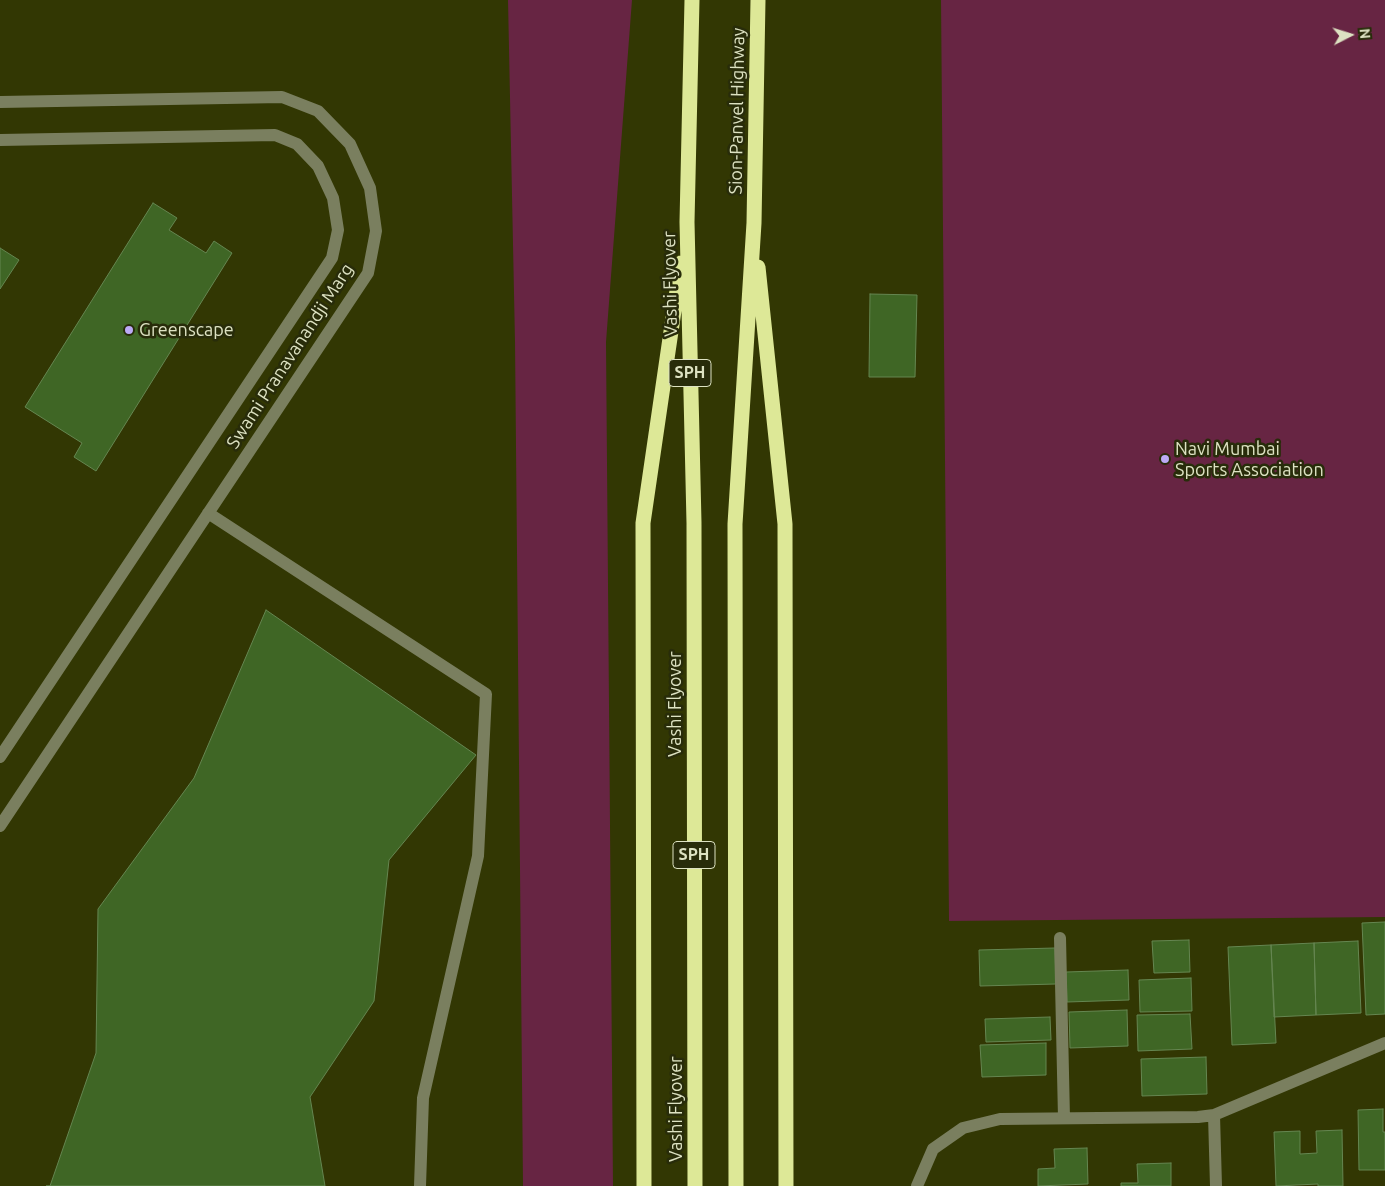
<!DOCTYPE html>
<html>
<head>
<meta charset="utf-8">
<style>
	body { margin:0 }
	#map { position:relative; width:1385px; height:1186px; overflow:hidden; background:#323703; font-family:Ubuntu,sans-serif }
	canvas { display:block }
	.north { position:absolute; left:1325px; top:10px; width:50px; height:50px; -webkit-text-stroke:4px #282c0a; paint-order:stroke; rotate:85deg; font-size:14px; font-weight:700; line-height:20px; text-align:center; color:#dde2c2 }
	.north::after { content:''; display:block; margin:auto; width:18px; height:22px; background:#dde2c2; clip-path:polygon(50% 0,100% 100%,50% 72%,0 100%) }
</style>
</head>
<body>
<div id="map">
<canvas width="1385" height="1186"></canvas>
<div class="north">N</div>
</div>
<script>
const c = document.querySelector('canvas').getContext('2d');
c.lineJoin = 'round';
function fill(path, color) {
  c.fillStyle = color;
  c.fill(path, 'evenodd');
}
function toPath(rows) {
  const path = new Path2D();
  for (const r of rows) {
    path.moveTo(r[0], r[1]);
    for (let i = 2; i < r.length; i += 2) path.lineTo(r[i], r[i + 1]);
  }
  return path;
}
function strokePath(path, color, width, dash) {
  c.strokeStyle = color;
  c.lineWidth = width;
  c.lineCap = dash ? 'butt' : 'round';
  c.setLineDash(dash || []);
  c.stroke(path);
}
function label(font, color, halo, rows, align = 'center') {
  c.font = font + ' Ubuntu,sans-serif';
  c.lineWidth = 5;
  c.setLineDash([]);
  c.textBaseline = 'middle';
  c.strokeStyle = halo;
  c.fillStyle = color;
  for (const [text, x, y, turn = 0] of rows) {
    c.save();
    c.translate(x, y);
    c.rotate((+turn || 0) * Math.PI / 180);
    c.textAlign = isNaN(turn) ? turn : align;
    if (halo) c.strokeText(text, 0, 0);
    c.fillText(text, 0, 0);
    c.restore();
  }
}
fill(toPath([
	[508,0,632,0,606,342,613,1186,523,1186,515,342],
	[941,0,1385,0,1385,917,949,921]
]), '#672543');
const building = toPath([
	[153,203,177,218,169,230,206,253,214,241,232,253,96,471,74,457,82,443,25,407,153,203],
	[0,248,19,260,0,289,0,248],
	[870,294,917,295,915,377,869,377,870,294],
	[266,610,476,755,389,860,374,1001,310,1097,325,1186,46,1186,50,1186,96,1053,98,909,194,778,266,610],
	[1385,922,1385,1014,1366,1015,1362,923,1385,922],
	[1189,940,1190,972,1154,973,1152,941,1189,940],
	[1358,941,1361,1013,1316,1015,1314,943,1358,941],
	[1314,943,1316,1015,1274,1017,1271,945,1314,943],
	[1271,945,1276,1043,1232,1045,1228,947,1271,945],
	[1055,948,1056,984,980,986,979,950,1055,948],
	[1128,970,1129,1000,1067,1002,1066,972,1128,970],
	[1191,978,1192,1011,1140,1012,1139,980,1191,978],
	[1127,1010,1128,1046,1070,1048,1069,1012,1127,1010],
	[1190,1014,1192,1049,1138,1051,1137,1015,1190,1014],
	[1050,1017,1051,1040,986,1042,985,1019,1050,1017],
	[1046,1043,1046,1075,982,1077,980,1045,1046,1043],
	[1206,1057,1207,1094,1142,1096,1141,1059,1206,1057],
	[1383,1109,1383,1132,1385,1132,1385,1170,1359,1170,1358,1110,1383,1109],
	[1342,1130,1343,1186,1318,1186,1318,1184,1276,1186,1274,1132,1300,1131,1300,1154,1317,1153,1316,1131,1342,1130],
	[1087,1148,1088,1184,1038,1186,1038,1169,1055,1168,1054,1149,1087,1148],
	[1171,1163,1171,1186,1121,1186,1121,1183,1138,1183,1137,1164,1171,1163]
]);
fill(building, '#3f6625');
strokePath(building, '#658651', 1);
strokePath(toPath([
	[0,102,282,97,318,111,350,144,370,188,376,231,368,273,0,826],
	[0,140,275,135,297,144,318,166,333,198,338,230,332,258,0,757],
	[208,513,486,694,478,856,423,1098,420,1186],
	[1060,938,1064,1118],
	[1214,1115,1216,1186],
	[917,1186,933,1149,963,1128,1000,1119,1198,1117,1214,1115,1385,1043]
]), '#7a7f5f', 12);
strokePath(toPath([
	[692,0,687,222,694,523,695,1186],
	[758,267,785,524,786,1186],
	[644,1186,643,523,681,263],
	[736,1186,735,524,754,223,758,0]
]), '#dde897', 15);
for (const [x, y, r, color] of [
	[129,330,5,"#bcaaf6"],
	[1165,459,5,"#bcaaf6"]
]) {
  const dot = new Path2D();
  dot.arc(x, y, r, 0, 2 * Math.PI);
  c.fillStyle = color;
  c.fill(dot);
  strokePath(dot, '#282c0a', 2);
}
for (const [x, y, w] of [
	[690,373,42],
	[694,855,42]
]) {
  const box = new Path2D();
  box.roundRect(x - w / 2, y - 13.5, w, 27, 4);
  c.fillStyle = '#282c0a';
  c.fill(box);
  strokePath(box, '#dde2c2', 1);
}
label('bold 16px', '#dde2c2', null, [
	["SPH",690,373],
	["SPH",694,855]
]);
label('18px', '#dde2c2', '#282c0a', [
	["Sion-Panvel Highway",737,111,-89],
	["Vashi Flyover",670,284,-91],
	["Swami Pranavanandji Marg",290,356,-57],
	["Vashi Flyover",675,704,-90],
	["Vashi Flyover",676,1109,-90]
]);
label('18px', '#dde2c2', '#282c0a', [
	["Greenscape",139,330],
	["Navi Mumbai",1175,449],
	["Sports Association",1175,470]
], 'left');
</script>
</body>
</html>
